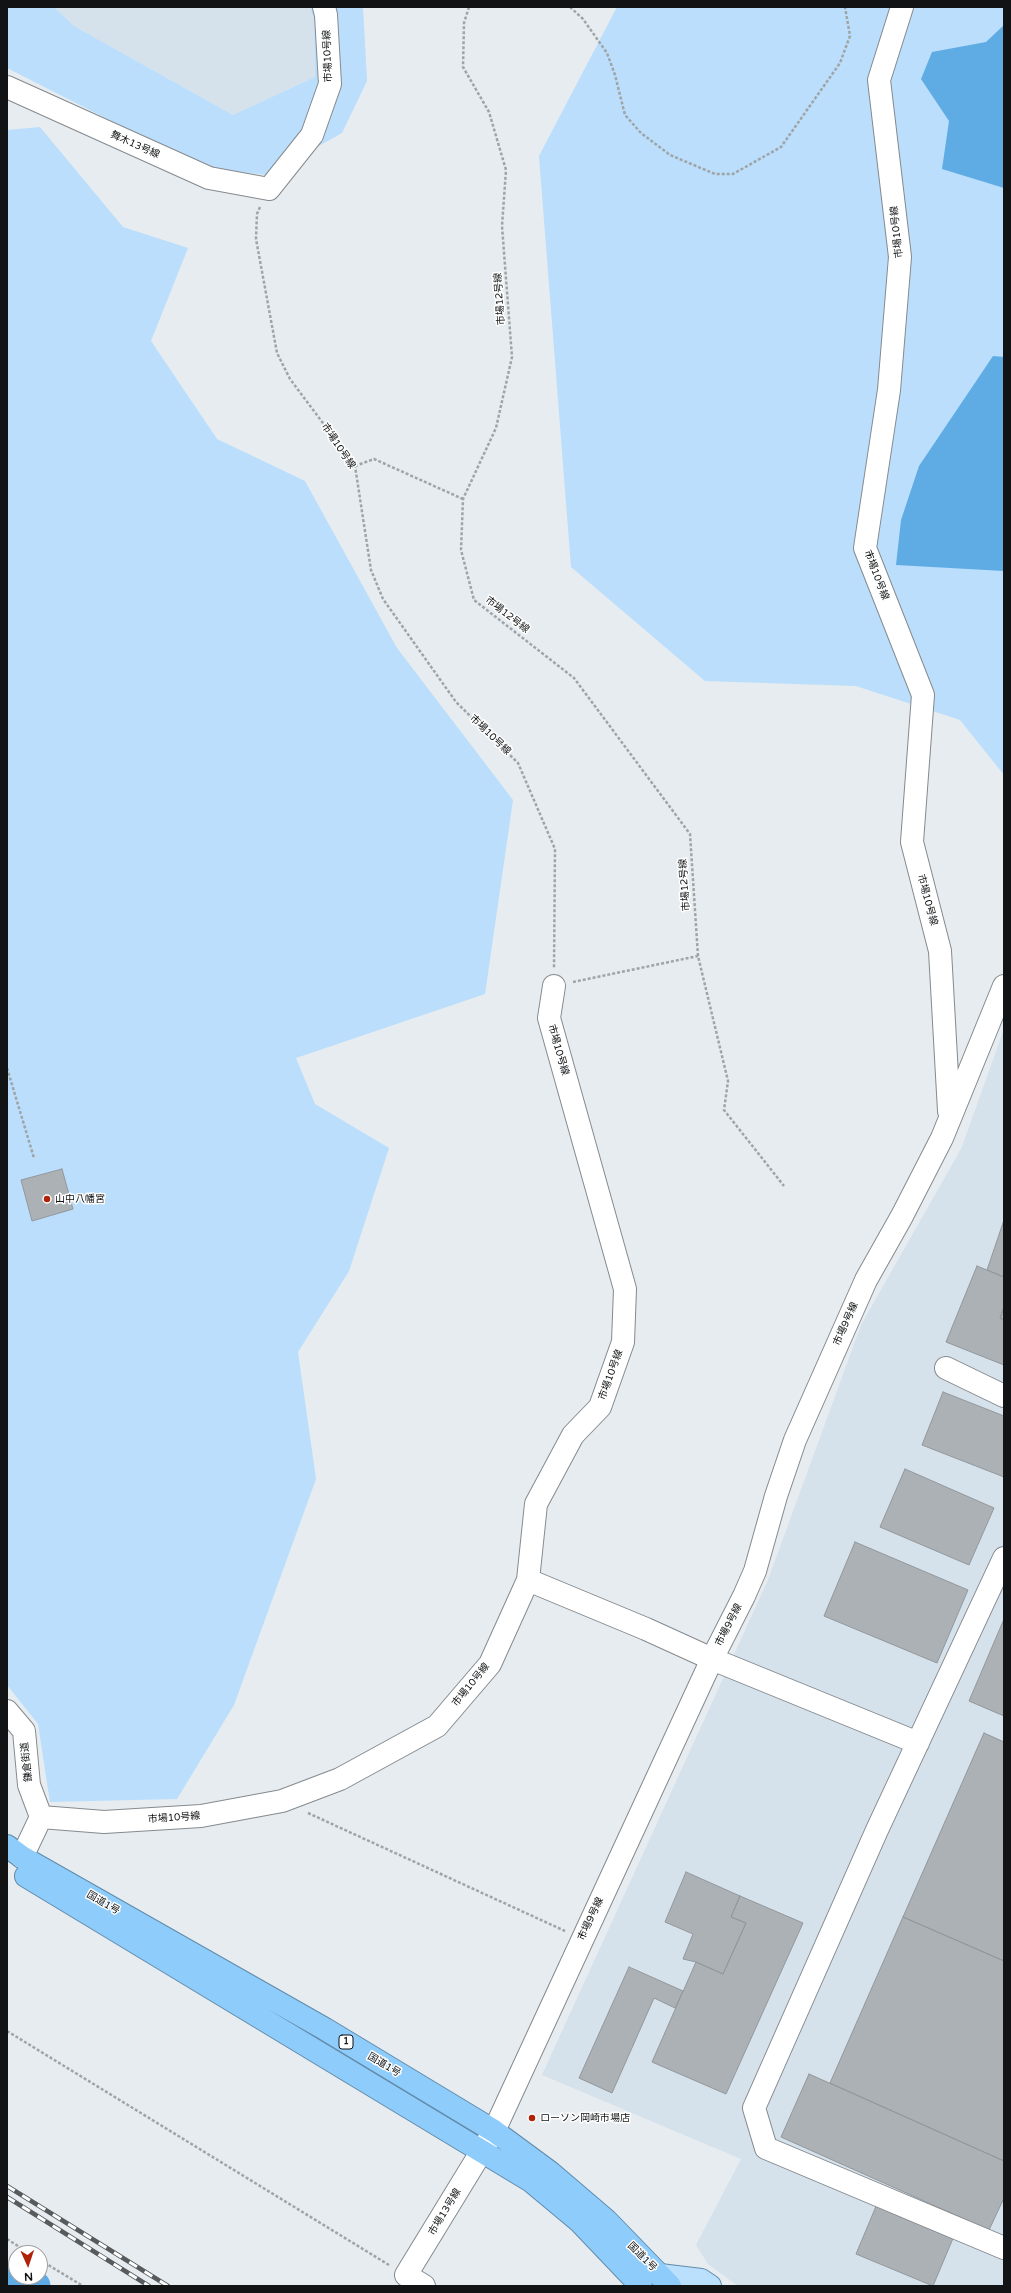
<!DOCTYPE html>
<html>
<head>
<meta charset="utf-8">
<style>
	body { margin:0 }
	#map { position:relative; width:1011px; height:2293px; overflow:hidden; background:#e6ecf0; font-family:"Varela Round",sans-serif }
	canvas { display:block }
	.frame { position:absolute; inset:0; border:8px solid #111314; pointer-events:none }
	.north { position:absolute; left:8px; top:2245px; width:40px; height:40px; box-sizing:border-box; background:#fff; border:1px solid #a0a1a1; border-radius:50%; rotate:177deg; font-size:11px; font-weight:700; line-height:16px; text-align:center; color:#111314 }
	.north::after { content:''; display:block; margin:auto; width:14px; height:18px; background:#b12309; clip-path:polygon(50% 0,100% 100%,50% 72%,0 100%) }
</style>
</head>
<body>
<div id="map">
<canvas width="1011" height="2293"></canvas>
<div class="frame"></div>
<div class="north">N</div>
</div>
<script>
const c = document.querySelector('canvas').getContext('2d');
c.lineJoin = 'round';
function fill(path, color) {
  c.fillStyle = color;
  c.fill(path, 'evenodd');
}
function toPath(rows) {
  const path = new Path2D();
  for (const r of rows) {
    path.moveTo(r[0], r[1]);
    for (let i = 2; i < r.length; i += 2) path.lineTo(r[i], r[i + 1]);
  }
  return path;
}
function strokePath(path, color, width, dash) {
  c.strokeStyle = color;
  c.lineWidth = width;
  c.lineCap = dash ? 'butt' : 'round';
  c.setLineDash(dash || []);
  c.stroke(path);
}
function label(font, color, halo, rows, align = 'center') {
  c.font = font + ' "Varela Round","Noto Sans JP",sans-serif';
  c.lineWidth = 3;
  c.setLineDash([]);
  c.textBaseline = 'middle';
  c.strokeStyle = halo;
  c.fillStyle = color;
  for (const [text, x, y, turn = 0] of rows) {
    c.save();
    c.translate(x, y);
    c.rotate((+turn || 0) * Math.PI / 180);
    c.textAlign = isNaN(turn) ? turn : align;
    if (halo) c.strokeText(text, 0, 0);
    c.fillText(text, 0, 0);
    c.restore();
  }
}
fill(toPath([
	[54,7,310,7,314,19,315,77,233,115,74,26],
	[1004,1029,1004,2286,738,2286,708,2264,696,2245,741,2159,542,2075,768,1580,861,1325,961,1149]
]), '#d5e1eb');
fill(toPath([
	[7,7,54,7,74,26,233,115,315,77,314,19,310,7,363,7,367,81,342,133,267,175,204,168,7,68],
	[617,7,1004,7,1004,775,960,720,856,686,705,681,571,567,539,156],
	[40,127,123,227,188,248,151,341,217,439,305,481,397,648,513,800,485,994,296,1058,315,1104,389,1148,349,1271,298,1352,316,1479,234,1705,177,1799,50,1802,38,1724,7,1685,7,130]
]), '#badefb');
fill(toPath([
	[1004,25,1004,188,942,169,949,121,921,79,932,52,986,42],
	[993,356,1004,357,1004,571,896,565,901,520,919,466]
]), '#5face5');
strokePath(toPath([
	[21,2277,35,2286]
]), '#5face5', 31);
const building = toPath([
	[62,1169,73,1209,32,1221,21,1180,62,1169],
	[1004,1220,1004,1277,987,1270,1004,1220],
	[977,1266,1004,1277,1004,1307,1000,1318,1004,1320,1004,1365,946,1342,977,1266],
	[1004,1307,1004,1320,1000,1318,1004,1307],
	[943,1392,1004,1416,1004,1477,922,1445,943,1392],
	[905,1469,994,1508,969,1565,880,1527,905,1469],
	[855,1542,968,1590,937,1663,824,1616,855,1542],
	[1004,1619,1004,1716,969,1701,1004,1619],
	[984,1733,1004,1742,1004,1961,903,1917,984,1733],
	[686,1872,740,1896,731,1917,746,1923,723,1974,696,1962,683,1959,693,1934,665,1922,686,1872],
	[740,1896,803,1923,726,2094,652,2062,696,1962,723,1974,746,1923,731,1917,740,1896],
	[903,1917,1004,1961,1004,2161,830,2083,903,1917],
	[629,1967,683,1991,675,2008,654,1998,612,2093,579,2078,629,1967],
	[809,2074,1004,2161,1004,2198,989,2230,781,2137,809,2074],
	[877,2204,954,2236,933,2286,856,2254,877,2204]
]);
fill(building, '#acb1b5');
strokePath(building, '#93989c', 1);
const minor = toPath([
	[902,7,879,80,900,257,889,390,865,548,923,695,912,842,940,951,949,1111],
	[7,87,209,178,269,189,312,135,330,84,326,15,324,7],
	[946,1368,1004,1396],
	[1004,1558,877,1830,754,2108,766,2148,1004,2248],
	[528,1580,646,1629,712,1659,918,1743],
	[7,1711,24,1731,29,1785,41,1817],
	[41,1817,104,1822,201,1816,282,1801,340,1779,437,1726,490,1664,528,1580,536,1504,573,1435,600,1407,623,1342,625,1289,549,1018,554,986],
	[22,1857,41,1817],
	[424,2286,406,2275,494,2131,712,1659,744,1596,755,1571,776,1496,795,1440,866,1280,902,1216,942,1138,1004,986]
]);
const major = toPath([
	[660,2275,701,2280,710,2286]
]);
const highway = toPath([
	[7,1846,22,1857,325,2029,494,2131,551,2173,606,2220,670,2286],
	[26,1876,531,2181,579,2221,641,2286]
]);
strokePath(minor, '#858a8e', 24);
strokePath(major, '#628baa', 24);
strokePath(highway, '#628baa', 24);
strokePath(toPath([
	[469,7,464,23,463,67,489,112,506,170,502,226,512,357,496,428,463,499,461,550,474,600,574,678,690,834,698,956,728,1081,724,1110,784,1186],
	[570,7,583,19,607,53,615,75,625,115,641,133,670,155,715,174,733,174,781,147,840,63,850,36,845,7],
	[260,207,257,214,256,239,277,353,290,379,355,466,371,570,383,599,456,702,518,763,555,849,554,968],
	[355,466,374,459,463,499],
	[573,982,698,956],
	[7,1068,34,1158],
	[308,1813,565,1931],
	[7,2031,389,2265],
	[7,2239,29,2253],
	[40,2260,83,2286]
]), '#9fa4a7', 2.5, [3, 2]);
strokePath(minor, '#fff', 22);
strokePath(major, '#bbe0fd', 22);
strokePath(highway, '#8eccfb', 22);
const rail = toPath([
	[7,2186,168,2286],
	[7,2197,149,2286]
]);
strokePath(rail, '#575b5d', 4.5);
strokePath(rail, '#fff', 3, [9]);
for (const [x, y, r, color] of [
	[47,1199,4,"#b12309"],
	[532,2118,4,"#b12309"]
]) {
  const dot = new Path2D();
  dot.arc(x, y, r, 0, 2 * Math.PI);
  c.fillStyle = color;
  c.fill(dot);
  strokePath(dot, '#fff', 1.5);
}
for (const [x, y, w] of [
	[346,2042,14]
]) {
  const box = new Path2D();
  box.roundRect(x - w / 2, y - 7, w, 14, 3);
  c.fillStyle = '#fff';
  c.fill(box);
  strokePath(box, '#111314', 1);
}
label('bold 9px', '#111314', null, [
	["1",346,2042]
]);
label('10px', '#111314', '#fff', [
	["市場10号線",328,56,-92],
	["舞木13号線",135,145,24],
	["市場10号線",897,232,-96],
	["市場12号線",500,299,-94],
	["市場10号線",338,446,56],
	["市場10号線",876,575,69],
	["市場12号線",507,615,38],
	["市場10号線",490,735,44],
	["市場12号線",685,885,-94],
	["市場10号線",927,900,75],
	["市場10号線",558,1050,74],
	["市場9号線",846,1324,-66],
	["市場10号線",611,1375,-70],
	["市場9号線",729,1625,-63],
	["市場10号線",471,1685,-51],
	["鎌倉街道",27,1762,-96],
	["市場10号線",174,1818,-4],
	["国道1号",103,1903,30],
	["市場9号線",591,1919,-65],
	["国道1号",384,2065,31],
	["市場13号線",445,2212,-59],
	["国道1号",642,2257,45]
]);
label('10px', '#111314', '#fff', [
	["山中八幡宮",55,1199],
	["ローソン岡崎市場店",540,2118]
], 'left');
</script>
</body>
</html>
